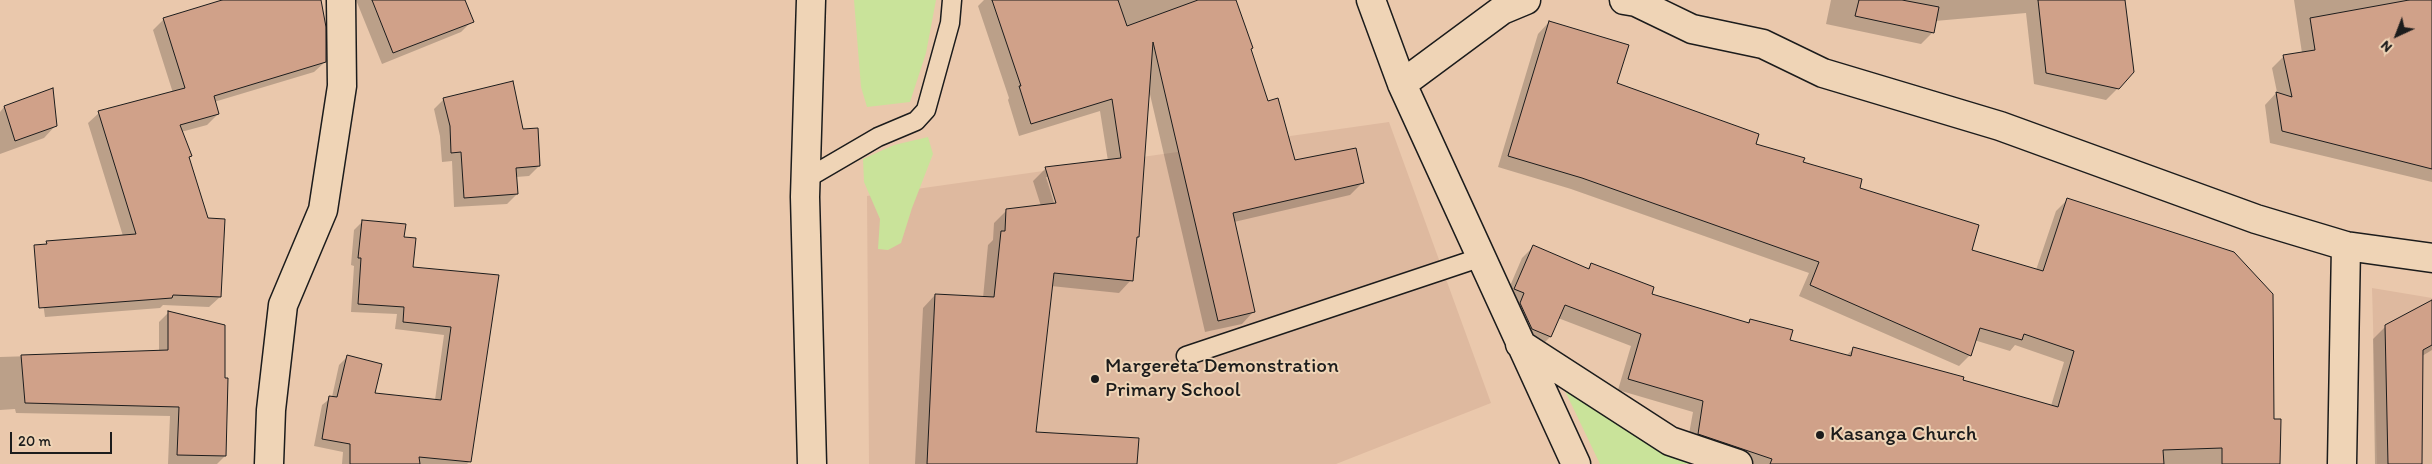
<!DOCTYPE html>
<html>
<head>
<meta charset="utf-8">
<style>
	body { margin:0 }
	#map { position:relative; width:2432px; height:464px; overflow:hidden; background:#eac8ac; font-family:Itim,sans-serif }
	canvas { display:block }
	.north { position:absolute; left:2372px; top:10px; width:50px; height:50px; -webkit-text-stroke:4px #efd4b6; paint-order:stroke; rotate:223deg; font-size:14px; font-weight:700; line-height:20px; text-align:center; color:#1c1c1c }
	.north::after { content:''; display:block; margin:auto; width:18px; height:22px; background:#1c1c1c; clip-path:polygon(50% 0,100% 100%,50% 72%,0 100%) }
	.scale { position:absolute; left:10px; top:432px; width:102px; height:22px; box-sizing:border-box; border:2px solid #1c1c1c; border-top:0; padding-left:6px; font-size:15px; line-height:18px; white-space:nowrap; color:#1c1c1c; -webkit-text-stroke:4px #efd4b6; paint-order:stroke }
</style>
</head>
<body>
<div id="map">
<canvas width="2432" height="464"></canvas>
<div class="north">N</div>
<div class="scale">20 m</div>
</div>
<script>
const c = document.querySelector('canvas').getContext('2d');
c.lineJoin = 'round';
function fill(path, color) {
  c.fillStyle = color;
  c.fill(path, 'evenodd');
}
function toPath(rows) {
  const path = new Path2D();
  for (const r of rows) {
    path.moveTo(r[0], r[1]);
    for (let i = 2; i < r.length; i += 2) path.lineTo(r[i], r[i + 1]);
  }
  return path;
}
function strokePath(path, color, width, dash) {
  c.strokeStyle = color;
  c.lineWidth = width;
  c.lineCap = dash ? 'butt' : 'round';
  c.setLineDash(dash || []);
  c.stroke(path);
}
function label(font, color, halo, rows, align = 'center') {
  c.font = font + ' Itim,sans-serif';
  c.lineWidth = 4;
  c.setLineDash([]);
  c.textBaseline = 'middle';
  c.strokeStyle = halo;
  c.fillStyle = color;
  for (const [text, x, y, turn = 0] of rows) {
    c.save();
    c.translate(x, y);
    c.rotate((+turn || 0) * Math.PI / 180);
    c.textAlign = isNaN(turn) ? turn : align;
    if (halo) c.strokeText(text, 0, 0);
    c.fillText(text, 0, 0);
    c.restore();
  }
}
fill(toPath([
	[1389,122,1491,403,1336,464,869,464,867,196],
	[2372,288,2432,298,2432,464,2377,464]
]), '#deb99f');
fill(toPath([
	[854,0,936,0,926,53,910,102,867,107,861,87],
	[928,137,933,154,912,208,901,243,888,250,878,249,880,219,864,182,863,159,894,145],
	[1556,372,1736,464,1600,464]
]), '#c9e39a');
fill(toPath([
	[229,0,320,0,325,62,314,72,214,102,218,114,207,125,181,132,191,156,188,158,220,297,209,307,163,305,160,308,45,317,36,253,47,243,123,236,88,123,99,113,173,93,153,30,164,19],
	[356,0,464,0,472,21,461,32,382,64],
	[984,0,1234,0,1267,102,1294,161,1362,183,1350,195,1234,222,1254,311,1242,324,1205,332,1149,90,1138,237,1136,239,1131,280,1119,293,1051,286,1034,433,1136,464,915,464,923,308,935,295,983,298,988,245,993,240,994,223,1007,210,1041,206,1033,181,1045,169,1108,161,1100,111,1019,136,1008,100,1009,98,978,6],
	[1046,177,1049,177,1059,208,1056,209],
	[1831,0,2124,0,2118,88,2106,100,2034,84,2026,13,1935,21,1933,32,1921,44,1826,24],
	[2294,0,2432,0,2432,182,2270,143,2265,105,2277,92,2272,68,2284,56,2302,53],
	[1549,22,1616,84,1858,189,1970,251,2036,270,2056,211,2067,200,2273,421,2279,464,1743,464,1687,445,1693,412,1618,390,1631,346,1558,318,1550,337,1539,348,1504,300,1522,258,1533,247,1587,269,1592,264,1650,295,1747,323,1751,320,1788,341,1846,356,1854,348,2051,406,2064,362,2015,345,2010,351,1974,340,1970,355,1959,366,1799,296,1809,273,1571,189,1498,167,1538,34],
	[52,90,56,125,44,138,0,154,0,112,4,107],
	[444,99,522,130,539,166,529,176,516,177,517,194,507,204,454,207,452,161,442,162,440,136,434,109],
	[362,222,403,238,411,268,498,276,470,461,467,464,342,464,343,452,314,446,322,405,332,397,339,365,347,357,373,394,435,400,444,335,395,329,397,314,351,312,354,266,351,265,354,230],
	[2432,301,2432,350,2422,356,2421,464,2375,464,2373,339,2386,326],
	[168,313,225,456,217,464,168,464,170,416,16,413,15,409,0,410,0,357,159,352,159,322]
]), '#0003');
const building = toPath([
	[222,0,321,0,326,27,326,62,214,96,219,114,180,125,192,156,189,157,208,218,225,219,221,297,173,295,172,298,39,308,34,245,47,244,46,241,136,234,98,111,185,88,163,18,222,0],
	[372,0,465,0,474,22,393,53,372,0],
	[992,0,1118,0,1127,26,1198,0,1236,0,1253,48,1251,49,1268,101,1278,98,1295,160,1356,148,1364,183,1233,213,1255,312,1218,321,1153,42,1139,237,1137,237,1133,281,1054,273,1036,432,1139,438,1137,464,927,464,935,294,994,297,1001,231,1005,231,1006,209,1056,203,1045,167,1121,158,1112,99,1031,124,1019,86,1021,86,992,0],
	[1859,0,1902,0,1939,7,1934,33,1855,16,1859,0],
	[2038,0,2125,0,2134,72,2119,89,2046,73,2038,0],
	[2409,0,2432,0,2432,169,2282,131,2276,92,2292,97,2283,55,2315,50,2310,18,2409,0],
	[1549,21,1629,45,1617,83,1759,134,1756,144,1805,158,1803,162,1862,179,1860,188,1979,225,1972,250,2043,271,2067,198,2234,252,2273,294,2274,419,2281,419,2280,464,2222,464,2222,448,2163,450,2164,464,1770,464,1772,459,1698,434,1703,401,1628,379,1641,334,1565,305,1551,337,1532,329,1520,303,1524,293,1514,289,1533,245,1589,269,1591,263,1654,287,1652,294,1749,323,1750,319,1793,330,1790,340,1851,356,1853,347,1964,377,1963,380,2058,407,2074,351,2024,334,2022,340,1980,328,1971,356,1810,285,1819,262,1582,178,1508,156,1549,21],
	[513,81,523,129,538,128,540,166,516,168,518,194,464,198,461,152,451,153,450,126,443,98,513,81],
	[53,88,57,126,15,141,4,106,53,88],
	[362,220,406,224,404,237,416,238,413,267,499,275,471,462,419,457,420,464,350,464,350,444,322,439,329,396,337,397,347,355,382,364,375,393,441,400,451,327,403,322,404,307,358,304,361,258,358,258,362,220],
	[2432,300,2432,345,2423,350,2422,464,2388,464,2385,325,2432,300],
	[168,311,225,325,225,378,228,378,226,456,177,455,179,407,25,403,21,355,168,350,168,311]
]);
fill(building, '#d0a189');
strokePath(building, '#1c1c1c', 1);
const lane = toPath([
	[806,179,878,137,916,121,926,110,950,23,952,0],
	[1186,356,1482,257]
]);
const street = toPath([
	[811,0,805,197,812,464],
	[1371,0,1402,84,1576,464],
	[1624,0,1636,2,1692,29,1763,44,1823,73,2000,126,2256,219,2346,246,2432,258],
	[1402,84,1502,10,1526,0],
	[1520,344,1670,441,1738,464],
	[269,464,271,410,283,305,323,210,342,86,341,0],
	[2342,464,2346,246]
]);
strokePath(lane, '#1c1c1c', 21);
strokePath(street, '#1c1c1c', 31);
strokePath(lane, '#efd4b6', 18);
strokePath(street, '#efd4b6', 28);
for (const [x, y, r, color] of [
	[1095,379,5,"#1c1c1c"],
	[1820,435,5,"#1c1c1c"]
]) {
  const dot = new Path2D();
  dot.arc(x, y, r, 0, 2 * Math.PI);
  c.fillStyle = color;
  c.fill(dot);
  strokePath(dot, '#efd4b6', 2);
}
label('21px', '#1c1c1c', '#efd4b6', [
	["Margereta Demonstration",1105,367],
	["Primary School",1105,391],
	["Kasanga Church",1830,435]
], 'left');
</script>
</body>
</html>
